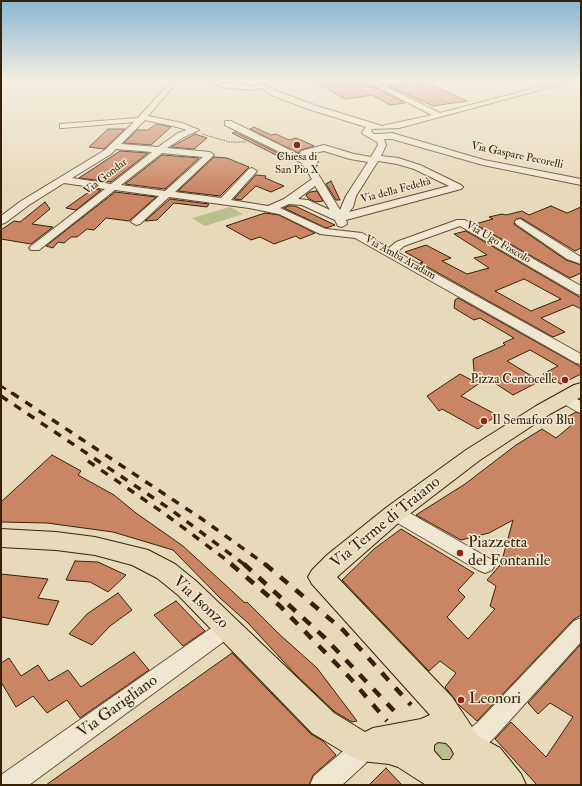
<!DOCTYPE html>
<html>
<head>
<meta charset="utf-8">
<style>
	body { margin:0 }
	#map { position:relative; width:582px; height:786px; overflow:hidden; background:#e7daba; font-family:"IM FELL Double Pica",serif }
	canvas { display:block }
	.frame { position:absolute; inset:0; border:2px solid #372207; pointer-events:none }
</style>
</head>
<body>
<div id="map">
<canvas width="582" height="786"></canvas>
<div class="frame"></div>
</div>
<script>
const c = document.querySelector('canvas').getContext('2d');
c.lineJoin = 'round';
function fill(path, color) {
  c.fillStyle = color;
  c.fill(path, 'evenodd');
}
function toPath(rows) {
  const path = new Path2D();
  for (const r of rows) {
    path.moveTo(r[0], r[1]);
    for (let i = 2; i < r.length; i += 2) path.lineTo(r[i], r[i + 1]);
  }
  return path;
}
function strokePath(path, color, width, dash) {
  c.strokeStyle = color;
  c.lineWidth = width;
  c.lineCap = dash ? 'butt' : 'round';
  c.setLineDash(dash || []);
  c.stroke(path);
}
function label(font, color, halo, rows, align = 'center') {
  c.font = font + ' "IM FELL Double Pica",serif';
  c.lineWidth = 3;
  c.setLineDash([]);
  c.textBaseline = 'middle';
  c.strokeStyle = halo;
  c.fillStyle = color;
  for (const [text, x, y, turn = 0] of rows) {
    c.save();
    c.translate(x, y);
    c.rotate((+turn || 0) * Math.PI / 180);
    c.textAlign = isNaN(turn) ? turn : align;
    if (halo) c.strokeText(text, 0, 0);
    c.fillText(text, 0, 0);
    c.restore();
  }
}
fill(toPath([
	[230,207,243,214,205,226,192,218],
	[436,738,455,746,454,756,447,759,439,758,434,752,434,741]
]), '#babe8c');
const building = toPath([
	[314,81,359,81,371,87,374,87,405,103,390,105,372,95,345,99,314,81],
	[415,81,423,81,467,101,433,106,386,85,415,81],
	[156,124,171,127,151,145,124,143,137,130,148,130,156,124],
	[254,127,271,135,276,134,289,140,296,138,301,140,314,146,301,150,298,153,250,129,254,127],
	[108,129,125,129,104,149,89,147,108,129],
	[235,132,284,156,280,157,232,133,235,132],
	[195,134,207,138,194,149,171,147,195,134],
	[120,151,148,153,111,182,79,178,120,151],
	[162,155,199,158,165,189,125,184,162,155],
	[214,157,227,158,249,167,220,196,178,191,214,157],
	[256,175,266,176,265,178,284,186,271,192,256,186,241,200,234,199,256,175],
	[331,181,340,200,336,200,326,184,331,181],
	[93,189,101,190,76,210,66,208,93,189],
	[317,191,323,201,315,202,308,198,306,195,310,192,317,191],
	[115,192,156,197,129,221,106,218,94,230,87,229,77,237,71,237,64,243,58,242,53,248,46,246,115,192],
	[170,199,209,204,207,207,174,203,157,220,145,221,170,199],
	[45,202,50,209,32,224,53,227,31,244,1,239,1,230,14,221,20,222,45,202],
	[289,206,295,206,335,225,326,228,284,208,289,206],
	[551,206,567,213,581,207,581,248,575,251,521,218,516,219,514,223,515,225,566,260,581,265,581,273,570,278,475,224,493,219,489,217,502,214,506,215,522,211,529,215,551,206],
	[265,213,279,215,315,233,300,239,296,236,274,244,260,237,251,240,226,226,265,213],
	[466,231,581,298,581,309,573,305,541,318,565,332,553,337,424,265,420,263,423,262,405,252,426,245,451,258,442,261,467,274,489,268,474,258,487,255,454,234,466,231],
	[524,279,528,281,561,299,531,311,495,291,524,279],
	[458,298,581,367,581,374,561,384,543,374,558,366,530,350,507,361,540,381,513,395,487,378,461,396,497,415,478,429,442,409,439,411,427,396,460,374,475,382,473,359,505,345,503,343,514,338,480,318,474,320,454,308,455,300,458,298],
	[576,412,581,414,581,615,573,620,477,721,459,705,445,687,456,673,440,661,429,671,342,580,374,549,401,529,474,573,458,590,465,597,447,617,468,639,495,609,490,606,496,586,487,580,501,564,513,520,489,533,461,540,416,515,465,484,516,445,542,429,556,438,573,424,565,418,576,412],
	[52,455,81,471,78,475,114,495,136,513,183,546,245,603,247,602,279,634,317,668,357,721,352,722,335,712,295,674,248,623,220,598,173,550,113,532,47,523,1,522,1,502,52,455],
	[75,561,98,562,126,575,108,592,90,582,66,580,75,561],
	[1,574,48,579,38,598,59,601,48,625,1,617,1,574],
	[118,593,132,610,110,626,92,645,69,634,87,614,118,593],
	[176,601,205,631,183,646,154,615,176,601],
	[581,644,581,785,537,785,495,739,511,722,546,757,573,717,550,703,538,714,528,703,581,644],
	[134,652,149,670,80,718,67,700,47,713,33,696,16,707,1,682,1,663,9,658,21,676,38,665,49,681,68,670,81,687,134,652],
	[232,653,311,734,323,741,336,755,313,775,309,785,46,785,232,653],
	[386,768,402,785,369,785,386,768]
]);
fill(building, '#ca8565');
strokePath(building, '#372207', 1);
const minor = toPath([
	[171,81,178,81,148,116,182,123,199,130,184,137,167,148,210,152,214,155,175,192,221,198,249,169,252,168,257,171,231,200,268,206,284,199,312,179,302,163,225,125,225,121,231,121,302,156,300,153,301,151,324,145,354,154,371,157,378,145,377,142,363,134,362,132,366,127,308,109,274,96,261,88,253,90,221,87,209,81,252,86,263,84,280,92,314,105,382,126,432,115,366,81,374,81,440,113,562,81,573,81,399,128,372,129,371,131,374,134,381,134,392,133,484,160,581,179,581,185,483,165,392,139,384,139,386,145,381,156,398,158,420,165,461,185,463,187,461,189,346,220,347,224,342,227,338,226,335,220,302,205,289,204,280,208,326,229,362,233,389,248,396,242,457,220,465,220,581,286,581,295,577,294,460,226,404,246,397,252,581,354,581,364,576,363,355,238,320,234,279,214,249,208,169,197,140,224,136,225,131,222,132,220,159,196,115,190,39,250,31,250,29,248,31,246,105,189,64,183,29,205,5,223,1,224,1,216,21,201,105,150,134,122,63,128,60,128,60,124,138,118,171,81],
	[145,120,177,127,187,130,178,133,158,147,121,144,145,120],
	[116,149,152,152,111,184,72,178,111,154,116,149],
	[324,151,350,159,368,162,346,196,340,210,312,164,316,164,318,162,310,154,324,151],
	[162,153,203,157,165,191,121,185,162,153],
	[378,161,397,164,414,169,449,186,349,212,353,207,356,196,378,161],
	[315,186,330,210,308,200,298,199,315,186],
	[520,219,581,257,581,264,567,259,516,224,515,222,516,220,520,219],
	[564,393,581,401,581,413,576,411,559,401,556,398,559,395,564,393],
	[395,506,401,508,492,560,495,565,492,570,485,573,478,570,389,518,386,513,389,508,395,506],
	[581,618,581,642,493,739,476,754,467,758,458,754,455,746,458,738,477,723,574,621,581,618],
	[227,619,234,622,238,628,234,634,29,785,1,785,1,775,220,622,227,619],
	[361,734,370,738,373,746,366,763,342,785,310,785,314,776,348,747,352,738,361,734]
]);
const major = toPath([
	[581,383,581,397,550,414,480,460,403,519,337,577,452,697,478,736,500,748,521,774,526,785,426,785,398,767,389,764,361,761,350,756,312,733,178,595,157,578,132,565,95,555,56,550,1,547,1,529,56,532,95,537,148,550,175,564,196,581,334,713,365,732,373,728,421,719,430,715,312,584,308,577,312,570,327,555,387,507,466,450,536,406,574,385,581,383],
	[438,742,446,743,451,748,454,754,450,760,442,760,434,751,434,745,438,742]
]);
strokePath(minor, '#635034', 2);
strokePath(major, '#372207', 2);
strokePath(toPath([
	[202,134,229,142,246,142]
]), '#372207', 1, [1.5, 1]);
fill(minor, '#efe7d2');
fill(major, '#e7daba');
strokePath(toPath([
	[1,386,13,394]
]), '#372207', 2.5, [6, 6]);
strokePath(toPath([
	[12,393,202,519,266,565],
	[1,396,170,509,245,565],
	[88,461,165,514,233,565]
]), '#372207', 3.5, [8, 8]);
strokePath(toPath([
	[231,564,280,606,351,679,387,721],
	[244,564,325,638,397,714],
	[265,564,343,630,411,705]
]), '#372207', 4.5, [10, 10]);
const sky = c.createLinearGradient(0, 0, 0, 191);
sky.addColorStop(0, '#88b6d5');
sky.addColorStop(0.42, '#f4eee0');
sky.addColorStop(1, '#f4eee000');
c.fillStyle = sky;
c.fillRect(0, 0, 582, 191);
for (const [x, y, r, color] of [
	[297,145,4,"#8f2418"],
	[565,380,4,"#8f2418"],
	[484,421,4,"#8f2418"],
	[460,553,4,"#8f2418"],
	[461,700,4,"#8f2418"]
]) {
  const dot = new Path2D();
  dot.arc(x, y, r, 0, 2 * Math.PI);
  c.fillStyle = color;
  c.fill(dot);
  strokePath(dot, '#efe7d2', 1.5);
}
label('11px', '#372207', '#efe7d2', [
	["Via Gaspare Pecorelli",517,156,12],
	["Via Gondar",106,177,-38],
	["Via della Fedeltà",396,191,-15],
	["Via Ugo Foscolo",498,243,30],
	["Via Amba Aradam",400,258,29]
]);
label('11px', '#372207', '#efe7d2', [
	["Chiesa di",297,158],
	["San Pio X",297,171]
]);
label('13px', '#372207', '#efe7d2', [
	["Pizza Centocelle",557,380],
	["Il Semaforo Blu",492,421,"left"]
], 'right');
label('16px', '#372207', '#efe7d2', [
	["Via Terme di Traiano",386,523,-39],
	["Via Isonzo",200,603,43],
	["Via Garigliano",118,707,-36]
]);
label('16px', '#372207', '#efe7d2', [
	["Piazzetta",468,544],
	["del Fontanile",468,562],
	["Leonori",469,700]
], 'left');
</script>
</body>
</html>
